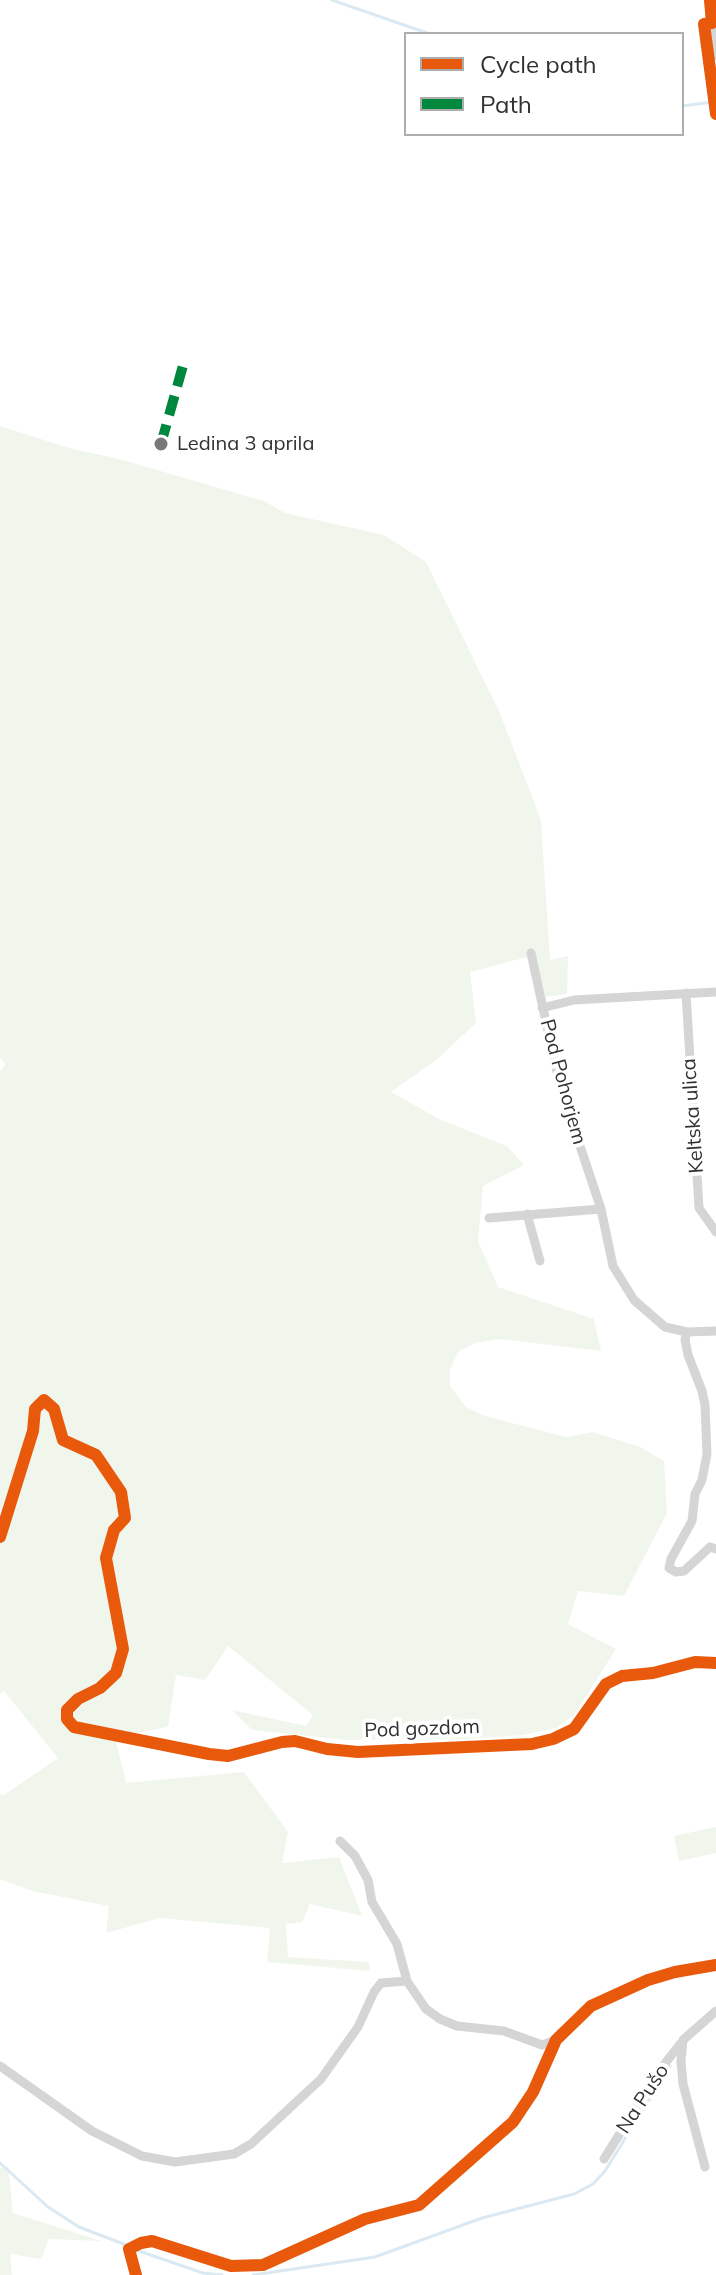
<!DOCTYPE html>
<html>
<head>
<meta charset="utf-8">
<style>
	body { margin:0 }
	#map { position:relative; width:716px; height:2275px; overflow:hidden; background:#fff; font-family:Mulish,sans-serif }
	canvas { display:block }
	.legend { position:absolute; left:404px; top:32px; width:280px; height:104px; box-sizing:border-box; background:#fff; border:2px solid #adadad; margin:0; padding:10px 14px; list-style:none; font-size:24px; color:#313131 }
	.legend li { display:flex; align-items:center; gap:16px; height:40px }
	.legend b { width:40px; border:2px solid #adadad }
</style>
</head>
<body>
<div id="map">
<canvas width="716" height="2275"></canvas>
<ul class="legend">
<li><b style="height:10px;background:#e8590c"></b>Cycle path</li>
<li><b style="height:10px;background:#00873e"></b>Path</li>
</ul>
</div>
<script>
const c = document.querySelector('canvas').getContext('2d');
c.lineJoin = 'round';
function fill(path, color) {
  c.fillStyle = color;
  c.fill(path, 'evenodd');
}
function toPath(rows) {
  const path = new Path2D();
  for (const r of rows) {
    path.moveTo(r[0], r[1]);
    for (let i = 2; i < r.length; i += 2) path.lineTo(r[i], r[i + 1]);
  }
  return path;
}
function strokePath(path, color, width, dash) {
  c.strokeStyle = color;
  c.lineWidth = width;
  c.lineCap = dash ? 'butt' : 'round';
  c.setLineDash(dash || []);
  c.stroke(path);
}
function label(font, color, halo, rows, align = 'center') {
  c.font = font + ' Mulish,sans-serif';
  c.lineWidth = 8;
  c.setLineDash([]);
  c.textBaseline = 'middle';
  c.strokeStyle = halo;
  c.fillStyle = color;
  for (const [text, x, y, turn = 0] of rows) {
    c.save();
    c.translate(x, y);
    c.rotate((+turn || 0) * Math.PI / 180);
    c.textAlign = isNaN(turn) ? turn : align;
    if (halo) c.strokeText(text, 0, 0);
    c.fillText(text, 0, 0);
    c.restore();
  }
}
fill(toPath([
	[0,426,69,448,119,459,264,501,285,513,384,535,426,562,499,711,541,820,550,960,568,956,567,994,546,997,535,955,470,972,476,1023,436,1060,391,1092,441,1120,507,1146,524,1165,483,1186,478,1241,498,1287,594,1319,601,1351,500,1339,475,1343,458,1352,450,1369,450,1386,466,1407,485,1416,566,1437,593,1432,640,1447,664,1461,667,1513,624,1596,578,1591,568,1624,616,1649,574,1715,556,1728,523,1735,464,1739,347,1740,252,1730,232,1710,306,1726,313,1715,228,1646,205,1680,176,1675,168,1727,115,1737,126,1783,244,1772,288,1832,282,1863,339,1857,362,1916,310,1904,302,1922,286,1924,288,1957,369,1962,370,1971,267,1962,270,1928,160,1918,106,1933,109,1906,32,1891,0,1879,0,1794,4,1795,58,1758,4,1691,0,1694,0,1071,5,1065,0,1057],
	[716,1827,716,1853,679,1861,674,1836],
	[8,2166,13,2213,101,2241,49,2239,41,2259,10,2254,12,2275,0,2275,0,2168]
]), '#f1f6ed');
strokePath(toPath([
	[332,0,430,34],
	[682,106,713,102],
	[0,2163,48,2207,79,2227,129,2246],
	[136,2250,203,2273,222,2275],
	[253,2275,375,2257,482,2218,574,2194,593,2184,605,2171,670,2066]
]), '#dbe9f2', 3);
strokePath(toPath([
	[531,953,560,1086,601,1209,613,1266,634,1300,665,1327,687,1332,716,1331],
	[686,993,699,1208,716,1232],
	[542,1008,574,1000,716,992],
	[527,1214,540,1261],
	[489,1218,601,1209],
	[687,1332,685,1340,688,1355,702,1391,705,1405,707,1454,702,1480,695,1494,692,1521,671,1559,669,1568,676,1572,684,1571,710,1547,716,1549],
	[0,1537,33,1431,35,1409,44,1400,54,1409,63,1440,96,1455,121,1492,125,1518,114,1530,106,1558,123,1649,116,1673,100,1688,78,1699,67,1710,67,1719,74,1727,209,1754,228,1756,282,1742,295,1741,327,1749,358,1752,532,1744,553,1739,574,1729,606,1684,622,1676,653,1673,695,1662,716,1663],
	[340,1841,355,1856,368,1880,372,1902,397,1944,407,1981],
	[0,2066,92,2131,142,2156,175,2162,234,2154,251,2144,321,2079,358,2027,374,1992,381,1983,407,1981,426,2009,440,2019,457,2026,504,2031,542,2045,556,2040],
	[604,2159,659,2071,681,2043],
	[705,2167,683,2084,681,2061,683,2040,716,2011],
	[136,2275,129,2249,141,2243,152,2241,231,2266,263,2265,365,2219,419,2205,513,2122,533,2092,556,2040,591,2006,648,1980,675,1972,716,1965]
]), '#d5d5d5', 9);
strokePath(toPath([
	[710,0,716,54]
]), '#d5d5d5', 12);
strokePath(toPath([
	[161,444,184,362]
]), '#00873e', 10, [20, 10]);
strokePath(toPath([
	[710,0,712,23,704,24,716,114],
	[0,1537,33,1431,35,1409,44,1400,54,1409,63,1440,96,1455,121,1492,125,1518,114,1530,106,1558,123,1649,116,1673,100,1688,78,1699,67,1710,67,1719,74,1727,209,1754,228,1756,282,1742,295,1741,327,1749,358,1752,532,1744,553,1739,574,1729,606,1684,622,1676,653,1673,695,1662,716,1663],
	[136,2275,129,2249,141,2243,152,2241,231,2266,263,2265,365,2219,419,2205,513,2122,533,2092,556,2040,591,2006,648,1980,675,1972,716,1965]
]), '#e8590c', 12);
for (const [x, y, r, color] of [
	[161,444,8,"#797979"]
]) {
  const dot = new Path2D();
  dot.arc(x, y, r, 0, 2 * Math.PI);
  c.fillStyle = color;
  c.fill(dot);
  strokePath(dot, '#fff', 3);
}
label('20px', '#313131', '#fff', [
	["Ledina 3 aprila",177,444]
], 'left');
label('20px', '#313131', '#fff', [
	["Pod Pohorjem",563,1082,75],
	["Keltska ulica",693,1116,-94],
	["Pod gozdom",422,1729,-2],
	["Na Pušo",643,2099,-57]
]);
</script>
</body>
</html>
